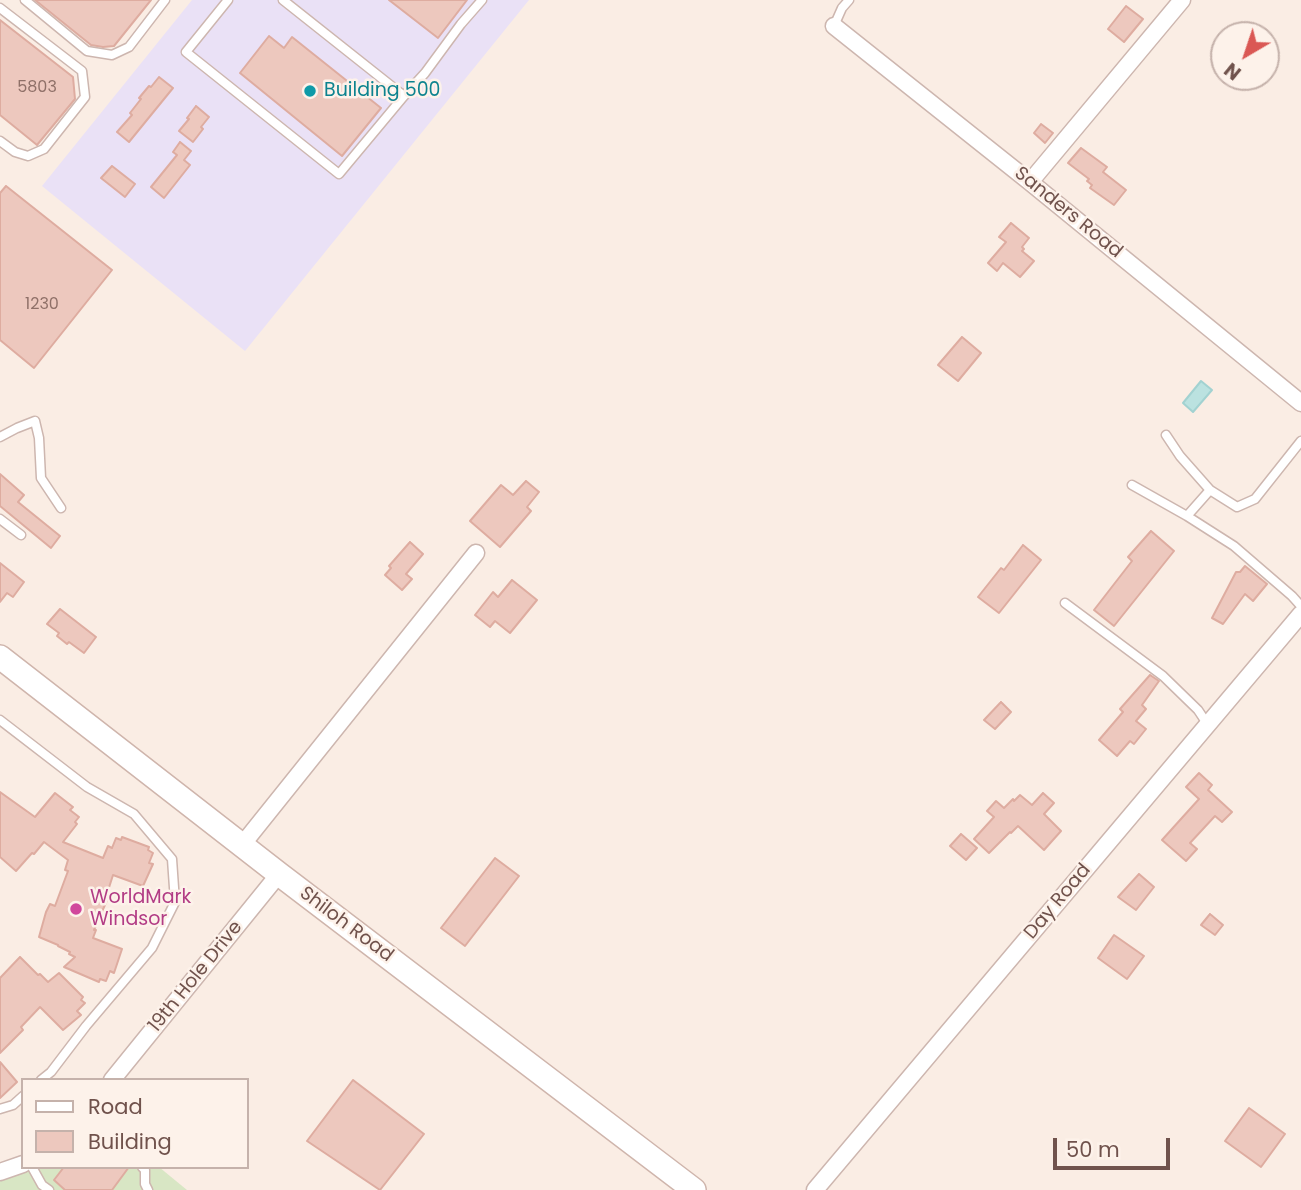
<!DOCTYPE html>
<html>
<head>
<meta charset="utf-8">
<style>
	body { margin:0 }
	#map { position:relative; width:1301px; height:1190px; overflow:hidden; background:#faede4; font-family:Poppins,sans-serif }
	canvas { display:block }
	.legend { position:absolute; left:21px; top:1078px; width:228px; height:91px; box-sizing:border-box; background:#fdf2ea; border:2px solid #c5b2ab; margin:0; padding:9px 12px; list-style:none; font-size:21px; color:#70524c }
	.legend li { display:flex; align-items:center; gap:14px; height:35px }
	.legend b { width:35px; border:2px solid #c5b2ab }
	.north { position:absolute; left:1210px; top:21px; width:70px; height:70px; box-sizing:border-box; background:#fdf2ea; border:2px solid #c5b2ab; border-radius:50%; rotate:219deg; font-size:19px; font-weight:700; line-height:28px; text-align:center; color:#70524c }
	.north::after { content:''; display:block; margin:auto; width:24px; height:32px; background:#da5854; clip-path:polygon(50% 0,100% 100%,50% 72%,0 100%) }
	.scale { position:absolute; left:1053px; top:1138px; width:117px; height:32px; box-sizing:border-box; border:4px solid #70524c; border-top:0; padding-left:9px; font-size:21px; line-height:24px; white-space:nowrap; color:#70524c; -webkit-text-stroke:5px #fdf2ea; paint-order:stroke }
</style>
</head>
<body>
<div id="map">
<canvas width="1301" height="1190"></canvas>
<ul class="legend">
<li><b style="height:9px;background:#fff"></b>Road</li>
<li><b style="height:19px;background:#edc8be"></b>Building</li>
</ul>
<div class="north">N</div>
<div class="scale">50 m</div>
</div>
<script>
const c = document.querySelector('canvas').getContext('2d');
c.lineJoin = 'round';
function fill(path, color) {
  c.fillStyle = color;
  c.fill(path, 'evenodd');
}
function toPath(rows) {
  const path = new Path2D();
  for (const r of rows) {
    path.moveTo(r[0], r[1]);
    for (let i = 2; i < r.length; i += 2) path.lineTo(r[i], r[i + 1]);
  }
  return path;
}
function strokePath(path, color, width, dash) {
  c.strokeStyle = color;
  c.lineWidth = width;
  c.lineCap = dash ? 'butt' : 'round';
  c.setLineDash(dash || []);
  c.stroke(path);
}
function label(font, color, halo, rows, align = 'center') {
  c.font = font + ' Poppins,sans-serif';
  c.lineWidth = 5;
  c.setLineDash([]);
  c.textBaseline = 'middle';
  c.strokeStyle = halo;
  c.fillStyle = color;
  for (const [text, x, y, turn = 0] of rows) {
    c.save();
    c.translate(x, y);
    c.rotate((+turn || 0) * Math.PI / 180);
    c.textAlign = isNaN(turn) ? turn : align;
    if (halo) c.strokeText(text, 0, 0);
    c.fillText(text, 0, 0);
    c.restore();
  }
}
fill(toPath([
	[192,0,529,0,245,351,42,186]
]), '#eae1f6');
fill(toPath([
	[31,1167,159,1167,187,1190,0,1190,0,1175]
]), '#d8e6c4');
const water = toPath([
	[1201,381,1212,390,1193,412,1183,403,1201,381]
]);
fill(water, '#bbe2e0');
strokePath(water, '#a2d2d1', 2);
const building = toPath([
	[35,0,151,0,114,46,103,47,91,45,35,0],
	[389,0,467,0,438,38,389,0],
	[1126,6,1143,19,1124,42,1108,29,1126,6],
	[0,20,73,77,75,99,37,145,0,115,0,20],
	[269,36,284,48,292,37,381,108,342,156,240,73,269,36],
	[159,77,173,88,129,142,117,132,132,115,130,113,141,99,139,98,149,86,151,87,159,77],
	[196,106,209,117,201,127,203,129,193,142,179,131,189,119,187,118,196,106],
	[1041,124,1053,133,1045,143,1034,133,1041,124],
	[180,142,191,151,184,160,190,165,164,198,151,187,177,155,173,152,180,142],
	[1081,148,1107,167,1103,172,1126,190,1114,205,1090,188,1092,185,1087,181,1089,179,1068,163,1081,148],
	[112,166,135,184,125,197,101,178,112,166],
	[6,186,112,270,34,368,0,340,0,193,6,186],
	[1011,223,1029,238,1022,247,1024,249,1022,251,1034,261,1020,277,1003,263,997,271,988,263,1006,242,999,237,1011,223],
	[962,337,981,353,958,381,938,365,962,337],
	[0,474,24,495,18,502,60,536,51,548,0,506,0,474],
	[526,481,539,492,527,507,531,511,500,547,470,521,501,485,513,495,526,481],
	[1151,531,1174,551,1114,626,1094,610,1132,561,1128,557,1151,531],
	[410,542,423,554,406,574,412,579,402,590,385,575,391,568,389,566,410,542],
	[1023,545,1041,560,999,613,978,597,1001,568,1004,570,1023,545],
	[0,563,24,582,13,597,7,593,0,602,0,563],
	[1245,566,1267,584,1253,601,1245,594,1223,624,1212,618,1236,572,1240,572,1245,566],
	[512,580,537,600,510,633,495,621,490,627,475,615,493,592,498,597,512,580],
	[60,609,96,637,84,653,69,642,67,644,57,636,59,633,47,624,60,609],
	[1150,675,1159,681,1142,705,1146,709,1136,721,1146,729,1134,744,1130,741,1117,756,1099,740,1123,712,1120,709,1150,675],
	[1001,702,1011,712,995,729,984,720,1001,702],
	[1199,773,1212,785,1208,790,1232,812,1222,822,1215,816,1190,843,1197,849,1186,861,1162,840,1199,799,1186,787,1199,773],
	[0,792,35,817,55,793,73,807,70,810,79,817,75,822,77,824,63,842,103,858,108,846,112,848,116,838,121,840,122,837,149,847,148,850,153,853,149,863,153,864,143,886,113,875,106,897,108,898,94,930,96,930,93,938,122,949,114,973,110,971,106,981,100,979,99,982,64,967,75,957,69,954,70,952,58,946,58,945,39,937,46,912,50,904,55,906,68,871,65,870,68,860,44,842,34,854,32,853,16,871,0,857,0,792],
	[1043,793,1054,803,1044,814,1061,831,1044,850,1018,826,1011,833,1010,832,989,853,974,839,994,817,987,811,996,801,1004,808,1013,799,1014,801,1020,795,1032,805,1043,793],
	[961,834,977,848,966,860,950,846,961,834],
	[495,858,519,876,465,946,441,928,495,858],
	[1139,874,1154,887,1136,910,1118,897,1139,874],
	[1210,914,1223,925,1215,935,1201,925,1210,914],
	[1114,935,1144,956,1127,979,1098,958,1114,935],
	[20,957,38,975,40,974,48,982,59,973,83,997,81,1000,85,1003,77,1011,81,1015,63,1030,40,1007,21,1027,23,1030,0,1053,0,978,20,957],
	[0,1062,17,1082,0,1098,0,1062],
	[353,1080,424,1134,380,1190,307,1141,353,1080],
	[1249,1108,1285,1134,1261,1167,1225,1141,1249,1108],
	[64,1167,129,1167,112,1190,65,1190,54,1180,64,1167]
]);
fill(building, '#edc8be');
strokePath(building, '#deaca0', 2);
const service = toPath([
	[25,0,87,51,112,55,129,47,165,0],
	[228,0,186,52,339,174,404,96,283,0],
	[0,8,82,71,85,97,44,149,28,156,15,152,0,141],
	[834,26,842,8,849,0],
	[404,96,425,73,461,24,482,0],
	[1166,435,1180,456,1210,490,1237,507,1255,499,1301,441],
	[0,437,17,428,35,421,39,438,41,478,61,508],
	[1132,485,1187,516,1210,490],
	[1187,516,1234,546,1292,596,1301,606],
	[0,519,21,535],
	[1065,603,1163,676,1198,710,1208,725],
	[0,720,87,787,134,814,172,859,175,902,152,948,86,1026,51,1072,41,1080],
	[0,1109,13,1105,23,1096],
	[32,1167,42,1185,49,1190],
	[142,1167,145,1170,145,1184,148,1190]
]);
const minor = toPath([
	[834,26,1030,182,1301,403],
	[1030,182,1182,0],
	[242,845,476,553],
	[112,1080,279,874],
	[0,1172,23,1164],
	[815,1190,1301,614]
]);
const secondary = toPath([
	[0,657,279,874,694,1190]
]);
strokePath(service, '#cdb6af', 11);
strokePath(minor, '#cdb6af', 19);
strokePath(secondary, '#cfb5ac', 26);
strokePath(service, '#fff', 8);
strokePath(minor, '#fff', 16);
strokePath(secondary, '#fff', 23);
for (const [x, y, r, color] of [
	[310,91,7,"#0f9aa8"],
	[76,909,7,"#d1479c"]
]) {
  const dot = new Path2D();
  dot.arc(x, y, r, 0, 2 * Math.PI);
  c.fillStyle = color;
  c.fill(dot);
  strokePath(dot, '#fdf2ea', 2.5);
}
label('16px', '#8f7068', null, [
	["5803",37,88],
	["1230",42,305]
]);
label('19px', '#0d838f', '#fdf2ea', [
	["Building 500",324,91]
], 'left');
label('19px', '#70524c', '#fdf2ea', [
	["Sanders Road",1068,213,39],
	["Day Road",1058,902,-50],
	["Shiloh Road",346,925,37],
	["19th Hole Drive",196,977,-51]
]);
label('19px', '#b23c85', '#fdf2ea', [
	["WorldMark",90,898],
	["Windsor",90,920]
], 'left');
</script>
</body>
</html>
